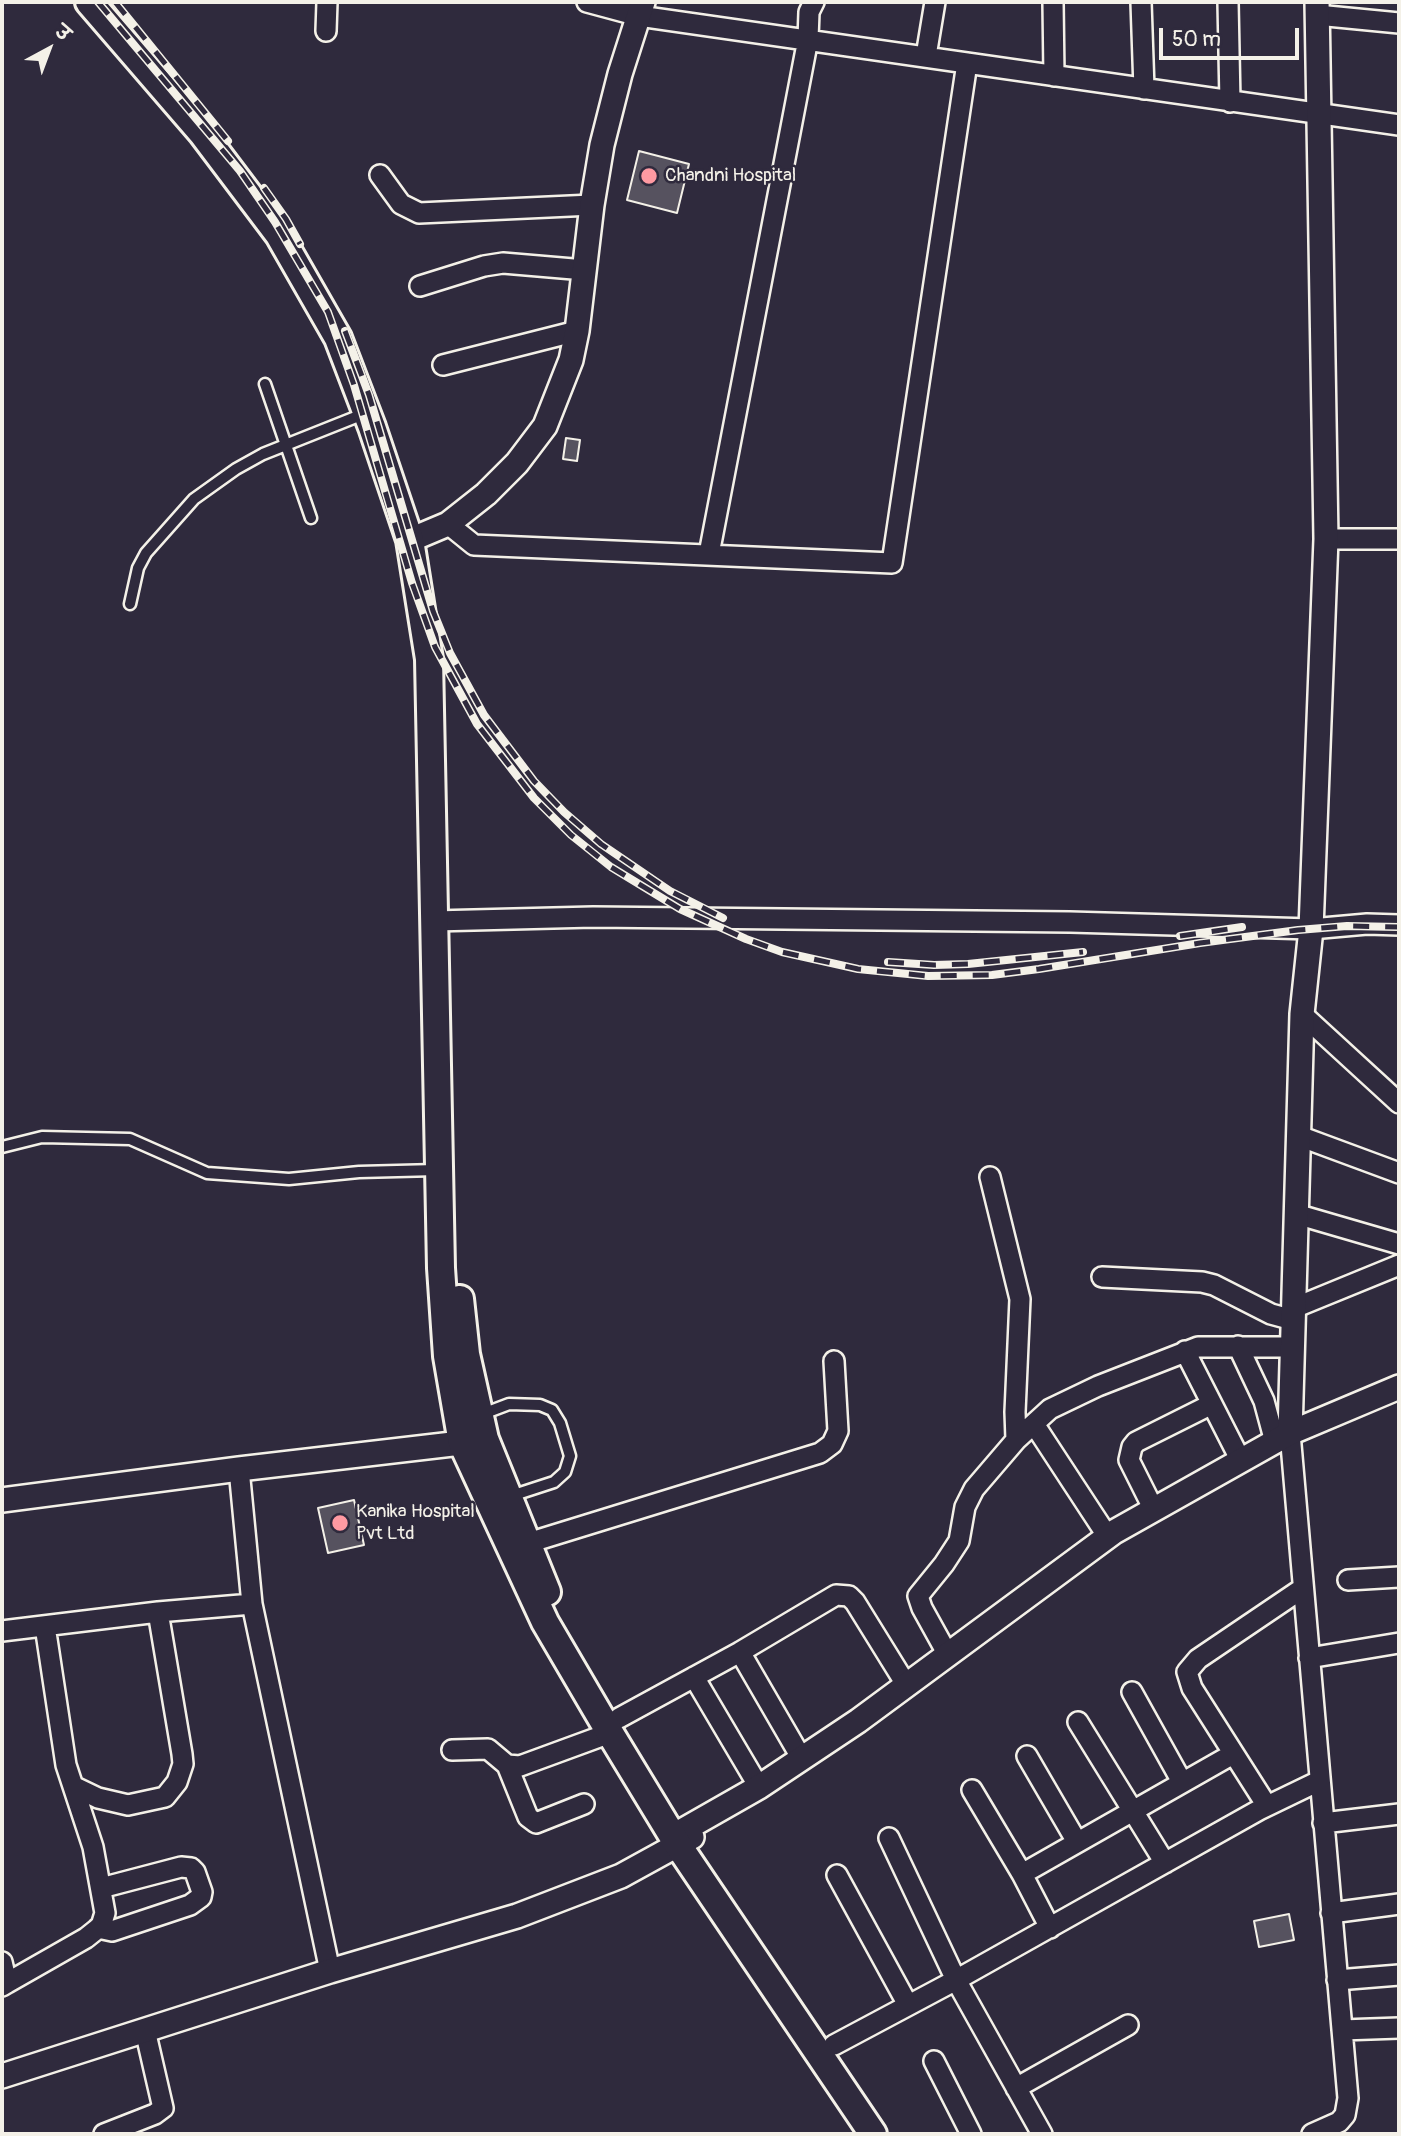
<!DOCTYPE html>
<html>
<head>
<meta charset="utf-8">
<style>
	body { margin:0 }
	#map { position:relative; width:1401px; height:2136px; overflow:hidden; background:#2f2a3d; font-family:Pangolin,"Playpen Sans Deva",sans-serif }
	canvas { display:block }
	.frame { position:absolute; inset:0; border:4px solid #f4f1e8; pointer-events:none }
	.north { position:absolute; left:14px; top:14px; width:70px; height:70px; -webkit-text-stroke:5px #2f2a3d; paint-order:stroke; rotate:41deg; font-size:19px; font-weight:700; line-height:28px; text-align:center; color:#f4f1e8 }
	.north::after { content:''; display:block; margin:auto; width:24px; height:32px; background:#f4f1e8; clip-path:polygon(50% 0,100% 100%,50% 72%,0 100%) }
	.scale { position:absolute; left:1159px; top:28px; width:140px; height:32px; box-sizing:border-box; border:4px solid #f4f1e8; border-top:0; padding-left:9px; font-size:21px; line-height:24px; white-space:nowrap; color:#f4f1e8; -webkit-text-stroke:5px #2f2a3d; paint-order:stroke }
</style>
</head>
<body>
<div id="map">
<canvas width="1401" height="2136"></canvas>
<div class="frame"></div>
<div class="north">उ</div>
<div class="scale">50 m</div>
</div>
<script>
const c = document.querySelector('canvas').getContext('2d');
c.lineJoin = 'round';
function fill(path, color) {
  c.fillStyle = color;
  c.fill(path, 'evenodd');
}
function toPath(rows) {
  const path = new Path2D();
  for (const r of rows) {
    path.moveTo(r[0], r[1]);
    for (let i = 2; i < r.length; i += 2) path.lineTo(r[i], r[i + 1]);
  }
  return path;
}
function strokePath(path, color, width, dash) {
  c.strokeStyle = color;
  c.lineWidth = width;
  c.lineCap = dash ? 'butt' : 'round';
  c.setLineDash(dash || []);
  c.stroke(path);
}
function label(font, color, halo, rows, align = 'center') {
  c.font = font + ' Pangolin,sans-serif';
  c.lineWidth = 5;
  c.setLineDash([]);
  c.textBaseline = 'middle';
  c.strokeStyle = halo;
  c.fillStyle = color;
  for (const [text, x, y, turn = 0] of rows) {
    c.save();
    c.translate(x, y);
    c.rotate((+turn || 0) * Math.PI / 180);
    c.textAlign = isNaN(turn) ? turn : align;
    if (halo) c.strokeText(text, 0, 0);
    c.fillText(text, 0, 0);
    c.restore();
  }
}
const building = toPath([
	[639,151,689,164,677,213,627,200,639,151],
	[566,438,580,440,577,461,563,459,566,438],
	[354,1500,364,1545,328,1553,318,1508,354,1500],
	[1289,1914,1294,1940,1259,1947,1254,1921,1289,1914]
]);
fill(building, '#56525f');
strokePath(building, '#f4f1e8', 2);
const service = toPath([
	[265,384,311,518],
	[130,604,138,568,146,553,194,499,236,469,263,454,366,413],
	[2,1147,42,1137,130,1139,207,1173,289,1179,359,1172,436,1170],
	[480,1415,509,1404,540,1405,552,1410,560,1423,570,1456,565,1472,554,1482,511,1496]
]);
const minor = toPath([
	[587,2,639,16,1399,125],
	[1053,2,1054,76],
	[1141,2,1144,89],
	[1228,2,1230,102],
	[1317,15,1399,23],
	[326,31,327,2],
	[926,56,935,2],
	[380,175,401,204,419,213,592,205],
	[420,286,484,266,503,263,585,270],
	[443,365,577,331],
	[448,524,474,545,892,563,967,63],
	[1326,539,1399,539],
	[709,554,808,39,809,12,814,2],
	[434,921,593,917,1070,922,1311,929,1367,924,1399,925],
	[1302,1014,1399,1103],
	[1299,1136,1399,1173],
	[990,1177,1020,1299,1015,1412,1016,1440],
	[1296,1214,1399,1244],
	[1102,1277,1202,1282,1214,1285,1271,1314,1293,1320],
	[1294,1308,1399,1265],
	[1238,1346,1264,1401,1275,1442],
	[1185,1351,1241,1461],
	[1034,1424,1108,1537],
	[1290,1433,1348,2098,1345,2115,1339,2122,1312,2134],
	[239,1469,252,1604,330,1971],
	[1154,1510,1129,1460,1132,1447,1136,1442,1212,1404],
	[518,1548,528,1543,820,1453,832,1444,838,1431,834,1361],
	[1348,1580,1399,1577],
	[2,1631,158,1612,252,1604],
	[740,1652,802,1759],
	[948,1655,922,1608,918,1596,944,1564,959,1541,965,1507,974,1489,1016,1440,1050,1409,1098,1386,1198,1347,1293,1347],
	[1309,1658,1399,1643],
	[694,1677,759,1787],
	[1132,1692,1182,1782],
	[619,1718,740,1652,836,1595,849,1596,855,1602,907,1686],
	[1078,1722,1165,1863],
	[452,1750,488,1749,507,1765,520,1766,610,1733],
	[1027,1756,1077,1842],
	[507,1765,528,1817,536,1823,584,1804],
	[73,1786,98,1798,128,1805,165,1797,177,1782,183,1764,182,1754,158,1612],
	[972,1790,1022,1874,1050,1928],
	[1267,1806,1192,1688,1187,1672,1198,1659,1303,1588],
	[1323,1823,1399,1814],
	[889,1838,956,1980,1042,2134],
	[1022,1874,1233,1754],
	[837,1875,908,2005],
	[1331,1913,1399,1904],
	[98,1928,112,1931,190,1905,201,1897,202,1892,195,1872,191,1868,181,1867,101,1888],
	[2,1962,7,1983,2,1986],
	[1337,1980,1399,1975],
	[7,1983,86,1938,101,1926,105,1913,93,1847,66,1765,45,1626],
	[1342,2030,1399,2028],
	[834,2045,956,1980,1259,1810,1319,1781],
	[934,2061,971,2134],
	[1016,2088,1128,2025],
	[104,2134,155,2114,163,2108,145,2030]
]);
const tertiary = toPath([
	[410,540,448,524,486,494,517,463,545,426,571,360,577,331,592,205,602,145,620,74,643,2],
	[1290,1433,1302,1014,1311,929,1326,539,1317,2],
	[2,1500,239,1469,478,1441],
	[673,1836,759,1787,858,1721,1114,1532,1290,1433,1399,1387],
	[2,2076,330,1971,517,1916,621,1876,692,1837]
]);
const secondary = toPath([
	[89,2,202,133,279,235,338,338,372,427,410,540,429,659,441,1268,447,1356,462,1443,545,1622,610,1733,678,1845,873,2134],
	[460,1299,466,1354,485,1439,547,1592]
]);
strokePath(service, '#f4f1e8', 15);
strokePath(minor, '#f4f1e8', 24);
strokePath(tertiary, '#f4f1e8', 28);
strokePath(secondary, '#f4f1e8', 32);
strokePath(service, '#2f2a3d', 10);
strokePath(minor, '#2f2a3d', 19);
strokePath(tertiary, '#2f2a3d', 23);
strokePath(secondary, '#2f2a3d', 26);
const rail = toPath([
	[98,2,240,171,275,222,328,312,354,385,412,583,435,647,477,724,534,798,571,835,611,867,680,909,746,939,782,952,858,969,928,976,992,975,1039,969,1200,943,1298,930,1347,926,1399,927],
	[115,2,228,141],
	[264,188,286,219,300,244],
	[345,331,369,395,433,611,450,653,484,715,534,781,564,812,601,844,670,891,723,918],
	[1180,936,1242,927],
	[888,962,934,965,968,964,1083,952]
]);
strokePath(rail, '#f4f1e8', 8);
strokePath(rail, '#2f2a3d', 5, [16]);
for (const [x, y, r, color] of [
	[649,176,9,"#ff9aa2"],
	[340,1523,9,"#ff9aa2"]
]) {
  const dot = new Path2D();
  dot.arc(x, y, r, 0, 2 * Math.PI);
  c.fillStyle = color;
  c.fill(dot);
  strokePath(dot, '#2f2a3d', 2.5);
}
label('19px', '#f4f1e8', '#2f2a3d', [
	["Chandni Hospital",665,176],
	["Kanika Hospital",356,1512],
	["Pvt Ltd",356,1534]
], 'left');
</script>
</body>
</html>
